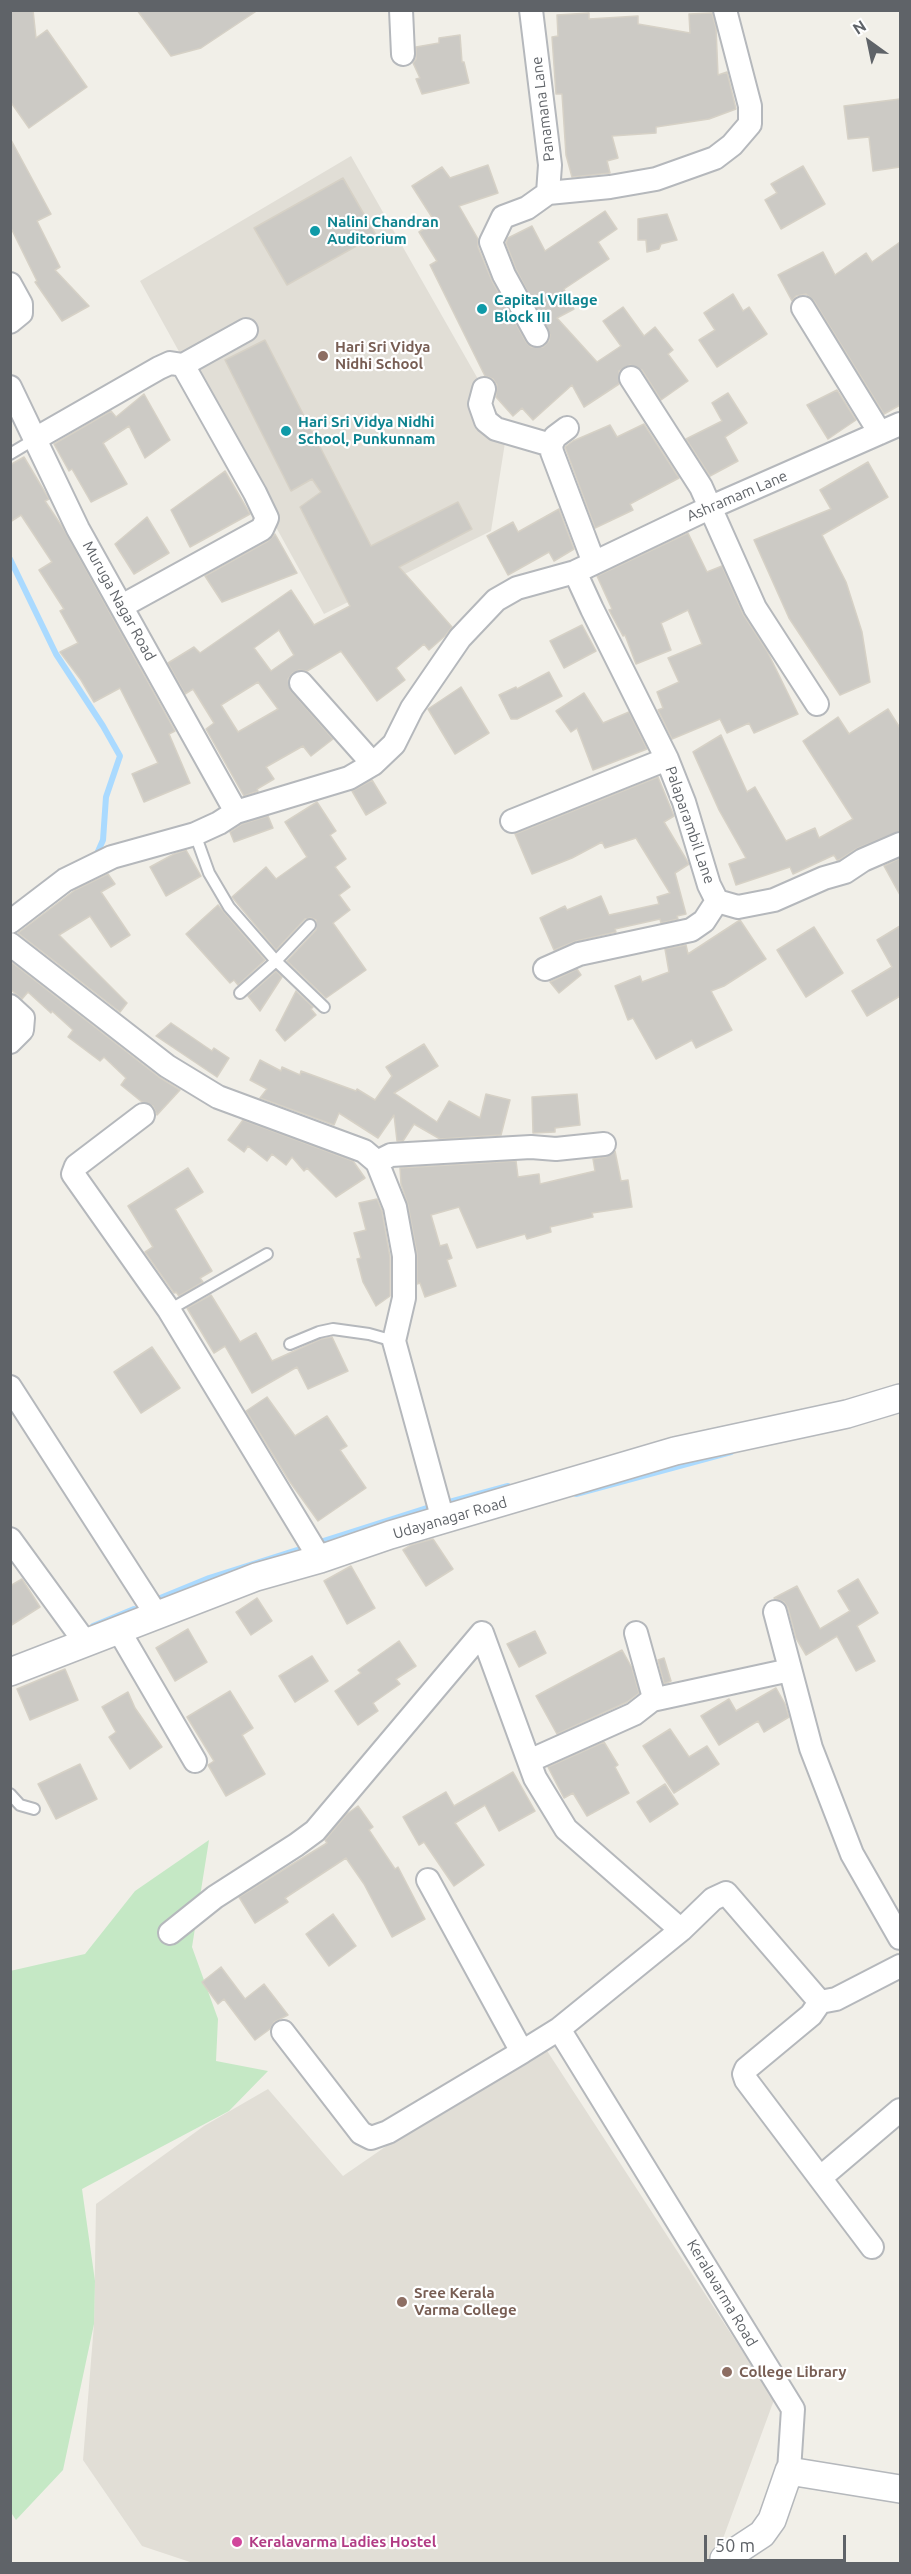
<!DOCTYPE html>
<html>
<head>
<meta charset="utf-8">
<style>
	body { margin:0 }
	#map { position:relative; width:911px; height:2574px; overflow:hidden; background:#f1efe8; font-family:Ubuntu,sans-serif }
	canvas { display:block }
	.frame { position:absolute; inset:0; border:12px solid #5f6368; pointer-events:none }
	.north { position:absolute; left:839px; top:12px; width:60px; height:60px; -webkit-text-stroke:4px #fff; paint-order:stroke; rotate:327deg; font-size:16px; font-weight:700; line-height:24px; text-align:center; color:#5f6368 }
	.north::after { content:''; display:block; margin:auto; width:21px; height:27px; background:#5f6368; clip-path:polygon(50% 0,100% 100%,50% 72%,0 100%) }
	.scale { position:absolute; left:704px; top:2535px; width:142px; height:27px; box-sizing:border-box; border:3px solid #5f6368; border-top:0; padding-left:8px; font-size:18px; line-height:21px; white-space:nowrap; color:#5f6368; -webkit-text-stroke:4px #fff; paint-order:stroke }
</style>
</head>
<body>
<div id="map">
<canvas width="911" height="2574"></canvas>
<div class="frame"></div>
<div class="north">N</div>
<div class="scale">50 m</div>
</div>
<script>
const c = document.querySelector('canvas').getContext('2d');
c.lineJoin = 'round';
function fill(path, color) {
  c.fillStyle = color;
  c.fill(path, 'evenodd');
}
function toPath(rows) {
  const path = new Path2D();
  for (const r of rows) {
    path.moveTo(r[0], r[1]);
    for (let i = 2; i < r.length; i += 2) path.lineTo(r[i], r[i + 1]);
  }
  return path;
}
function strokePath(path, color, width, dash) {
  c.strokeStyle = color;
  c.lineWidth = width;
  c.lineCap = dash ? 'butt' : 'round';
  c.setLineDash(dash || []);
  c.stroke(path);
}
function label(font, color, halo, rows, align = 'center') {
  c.font = font + ' Ubuntu,sans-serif';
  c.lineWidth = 4.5;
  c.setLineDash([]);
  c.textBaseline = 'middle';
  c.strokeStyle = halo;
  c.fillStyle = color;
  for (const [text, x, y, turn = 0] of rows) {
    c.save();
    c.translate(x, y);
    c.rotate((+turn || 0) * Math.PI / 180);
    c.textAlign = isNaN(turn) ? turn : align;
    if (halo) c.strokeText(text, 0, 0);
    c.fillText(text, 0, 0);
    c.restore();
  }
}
fill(toPath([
	[351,156,507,430,491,531,324,614,140,281],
	[540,2040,774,2400,714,2563,193,2563,142,2546,83,2460,94,2324,96,2204,204,2126,268,2089,343,2176]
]), '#e1ded6');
fill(toPath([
	[209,1840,192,1947,218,2019,216,2061,268,2071,229,2111,82,2189,95,2281,94,2324,63,2470,16,2520,10,2511,10,1971,85,1954,135,1891]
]), '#c5e8c5');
strokePath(toPath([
	[10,559,56,654,103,726,120,756,106,797,103,840,96,856],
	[576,1494,731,1452],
	[442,1504,508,1486],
	[317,1543,433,1506],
	[153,1601,209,1578,297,1550],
	[93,1626,134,1609]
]), '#aadaff', 6);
const building = toPath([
	[10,10,33,10,36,38,47,30,87,87,29,128,10,101,10,10],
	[137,10,258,10,201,48,171,56,137,10],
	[589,13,589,19,638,16,638,24,690,33,689,14,712,13,716,28,718,75,727,72,736,109,709,119,656,127,656,133,612,136,618,158,607,161,610,173,572,177,566,155,562,94,556,94,552,37,558,36,557,15,589,13],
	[460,35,462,62,464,62,469,83,422,94,416,79,420,78,413,63,416,59,416,47,439,43,439,38,460,35],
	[900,99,900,167,873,171,869,137,848,139,844,106,900,99],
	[10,138,51,214,37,221,60,267,55,270,89,306,62,321,35,282,37,281,10,226,10,138],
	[488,165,498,193,459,206,478,239,478,247,492,281,526,342,531,347,543,347,549,341,550,335,516,269,506,243,508,238,532,226,545,251,605,211,617,229,598,242,609,259,564,289,574,309,557,318,597,362,621,346,603,321,623,307,644,336,655,327,673,350,668,354,688,381,661,400,642,370,630,365,619,371,619,384,584,407,572,385,533,420,522,408,513,416,496,397,497,385,493,379,485,376,430,265,437,261,419,232,435,222,412,186,442,167,450,178,488,165],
	[803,166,825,204,781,229,765,200,777,193,771,184,803,166],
	[343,178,376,235,287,285,254,228,343,178],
	[667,214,677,240,661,244,659,249,647,252,646,240,638,240,638,219,667,214],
	[900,242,900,405,884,414,814,301,806,294,796,296,792,301,778,275,823,252,835,275,866,253,872,262,900,242],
	[733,294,743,311,749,307,767,334,717,367,699,340,715,330,704,313,733,294],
	[265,340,371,546,458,502,472,529,399,567,452,627,445,636,429,650,424,644,396,668,405,680,377,701,341,651,307,671,299,670,293,673,288,679,291,691,333,739,311,756,303,746,266,767,274,779,257,789,258,791,244,796,206,729,214,723,193,689,185,694,168,663,194,647,200,653,291,590,314,625,350,606,300,507,321,492,312,479,291,491,225,360,265,340],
	[279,630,294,655,271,671,254,648,279,630],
	[258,682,278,709,238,732,221,705,258,682],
	[837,390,856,420,828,439,807,405,837,390],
	[728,393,747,423,725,437,738,461,710,476,686,439,722,421,712,403,728,393],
	[144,394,170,440,145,458,129,426,103,443,127,484,91,502,72,469,69,471,54,444,111,411,116,417,144,394],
	[644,424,679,478,630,504,633,510,595,528,565,447,573,441,610,425,617,437,644,424],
	[24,457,49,499,45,501,63,528,175,731,169,734,190,783,144,802,132,774,158,763,120,688,94,702,81,680,60,652,78,643,60,611,64,609,39,570,52,562,21,515,10,522,10,465,24,457],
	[868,462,888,497,822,535,846,582,862,632,870,682,840,695,789,618,754,540,831,509,820,490,868,462],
	[225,471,250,514,190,547,171,510,225,471],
	[559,509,574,549,554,561,549,552,508,575,487,536,513,522,518,532,559,509],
	[147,517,169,553,134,574,115,544,147,517],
	[688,533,707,572,722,566,743,614,767,651,798,714,754,733,749,723,727,733,720,719,672,739,658,710,663,708,657,692,679,682,668,658,702,644,688,610,661,623,671,650,636,664,625,635,623,636,609,610,612,609,597,576,688,533],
	[275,534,297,573,222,602,205,576,268,541,275,534],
	[582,625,596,651,564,668,550,641,582,625],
	[549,672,562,696,517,719,511,719,499,695,516,687,517,689,549,672],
	[461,687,489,733,455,754,428,709,461,687],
	[584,693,603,723,629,712,647,749,593,770,577,728,571,732,556,711,584,693],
	[888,709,900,728,900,831,858,848,839,860,837,860,834,855,793,874,790,867,736,885,729,864,746,858,719,810,693,752,721,735,747,792,755,787,786,841,815,828,819,838,853,819,803,741,838,717,849,734,888,709],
	[658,777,674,816,664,822,689,864,675,873,686,914,677,916,678,919,661,923,660,919,615,929,616,932,576,941,554,950,540,918,565,906,567,910,601,896,609,915,659,904,657,897,670,893,636,838,605,848,602,842,572,858,532,874,515,834,658,777],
	[372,780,386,803,366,815,352,791,372,780],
	[317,802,336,831,330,835,346,859,335,867,350,887,339,895,350,910,333,923,366,970,326,998,287,961,316,930,316,920,311,918,305,919,276,950,232,897,266,867,276,879,307,857,285,822,317,802],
	[268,816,273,828,234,842,230,832,242,824,268,816],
	[186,850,201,876,166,896,150,867,174,854,186,850],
	[900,858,900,895,884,866,900,858],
	[108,874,115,884,101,892,130,935,111,947,90,916,59,935,127,1003,120,1012,18,933,75,890,108,874],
	[218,905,265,960,238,985,234,980,230,983,186,934,218,905],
	[740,920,766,959,724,986,711,991,732,1030,696,1048,692,1040,656,1059,633,1018,628,1020,615,986,640,976,642,982,669,972,665,949,686,945,688,954,740,920],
	[900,926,900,996,867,1016,852,991,892,967,877,940,900,926],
	[814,927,843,973,806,997,777,950,814,927],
	[10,961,159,1077,180,1090,157,1115,153,1106,142,1102,121,1085,126,1078,104,1057,100,1061,68,1037,73,1030,52,1011,51,1013,28,992,22,999,10,989,10,961],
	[577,969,581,975,559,993,550,982,577,969],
	[276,971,282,977,260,1011,248,996,276,971],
	[296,991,313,1007,311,1009,316,1015,285,1041,276,1030,296,991],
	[171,1023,212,1051,214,1048,229,1058,217,1077,156,1036,171,1023],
	[424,1044,438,1066,394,1093,437,1122,449,1101,480,1118,486,1094,510,1100,501,1135,440,1139,414,1124,403,1141,397,1141,394,1115,378,1138,339,1113,334,1125,260,1098,267,1089,250,1080,260,1060,281,1071,282,1067,300,1075,301,1071,356,1091,357,1089,375,1100,392,1076,386,1067,424,1044],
	[577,1094,580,1125,555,1128,555,1132,533,1133,532,1097,577,1094],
	[243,1120,353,1161,365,1178,336,1197,307,1168,304,1171,292,1157,286,1165,272,1154,267,1161,248,1146,244,1152,228,1140,243,1120],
	[615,1151,621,1181,628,1180,632,1207,592,1213,593,1217,550,1227,551,1232,527,1239,525,1234,477,1248,459,1207,431,1215,440,1246,447,1244,452,1258,447,1260,456,1286,425,1297,420,1283,417,1284,417,1254,408,1205,401,1184,400,1168,516,1161,518,1177,539,1174,540,1184,595,1171,593,1159,606,1157,615,1151],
	[188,1168,203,1192,175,1209,212,1271,200,1278,203,1282,179,1296,176,1292,174,1293,145,1252,153,1247,128,1206,188,1168],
	[377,1199,382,1211,390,1257,390,1296,376,1306,363,1282,357,1259,361,1258,354,1233,366,1230,359,1203,377,1199],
	[211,1295,240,1342,256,1333,272,1361,321,1339,332,1337,348,1371,308,1389,297,1367,252,1393,225,1346,214,1353,187,1308,211,1295],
	[152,1347,180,1388,141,1413,114,1372,152,1347],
	[267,1397,295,1436,327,1416,347,1446,340,1450,366,1488,318,1521,290,1482,246,1411,267,1397],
	[433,1539,453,1569,426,1586,403,1550,411,1545,433,1539],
	[351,1566,375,1608,347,1624,324,1581,351,1566],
	[22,1579,40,1607,10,1626,10,1586,22,1579],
	[858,1579,878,1613,857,1626,875,1661,856,1671,837,1636,806,1655,796,1638,788,1608,784,1602,774,1598,797,1586,820,1629,850,1611,838,1591,858,1579],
	[257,1598,272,1621,251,1635,236,1612,257,1598],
	[188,1629,207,1662,175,1681,156,1648,188,1629],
	[535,1631,546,1653,519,1667,507,1644,535,1631],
	[399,1641,416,1666,396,1679,400,1684,373,1703,378,1711,358,1725,335,1691,361,1673,358,1670,399,1641],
	[622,1650,632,1668,639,1693,627,1702,557,1734,536,1696,622,1650],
	[312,1656,328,1681,295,1702,279,1676,312,1656],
	[664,1658,671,1681,664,1684,658,1660,664,1658],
	[65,1669,78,1700,30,1720,17,1689,65,1669],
	[776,1688,785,1704,789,1717,764,1732,758,1721,719,1745,701,1716,729,1699,736,1711,776,1688],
	[230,1691,253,1728,242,1735,265,1774,226,1796,208,1765,214,1761,187,1717,230,1691],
	[128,1692,135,1708,162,1747,130,1769,109,1737,116,1732,102,1707,128,1692],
	[670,1729,689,1757,707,1746,719,1764,674,1793,643,1746,670,1729],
	[604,1742,618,1765,615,1767,629,1793,587,1816,573,1793,564,1798,548,1767,604,1742],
	[80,1764,97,1799,56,1819,38,1784,80,1764],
	[513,1772,535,1811,499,1831,485,1805,455,1823,484,1865,454,1886,424,1842,419,1845,403,1817,446,1792,454,1806,513,1772],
	[665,1784,678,1804,650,1822,637,1802,665,1784],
	[358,1806,373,1827,369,1830,395,1869,398,1867,425,1919,392,1937,364,1884,346,1858,285,1898,288,1902,255,1923,239,1897,327,1843,325,1840,347,1814,358,1806],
	[333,1914,356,1946,329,1966,306,1934,333,1914],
	[221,1967,245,1999,264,1984,288,2015,274,2022,270,2029,255,2040,224,1999,218,2004,202,1982,221,1967]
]);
fill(building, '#cccac5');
strokePath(building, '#d6d1c6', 1.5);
const service = toPath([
	[10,454,35,439],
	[195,834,209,873,229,907,276,961,324,1007],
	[240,993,276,961,310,925],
	[169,1310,267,1254],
	[290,1344,319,1332,333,1329,369,1334,394,1341],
	[10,1794,20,1805,34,1809]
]);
const minor = toPath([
	[401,10,403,54],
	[531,10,550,165,548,193,527,208,503,217,491,242,504,275,537,335],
	[548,193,610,187,656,179,715,158,732,145,750,124,750,106,725,10],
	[10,284,21,304,21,313,10,322],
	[803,308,880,433],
	[183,365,246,330],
	[631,378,701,487,755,608,817,704],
	[10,387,78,529,236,812],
	[484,389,480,404,486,421,496,429,551,445],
	[567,428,555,437,551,445,552,452,594,563],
	[35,439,159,368,170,363,183,365,255,493,267,518,262,529,122,606],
	[575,572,592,609,667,759,684,802,709,885,717,901,738,907,774,900,824,878,845,872,863,860,900,844],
	[301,683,373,764],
	[512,821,667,759],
	[10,922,65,880,112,857,195,834,219,823,236,812,349,778,373,764,394,744,412,708,460,638,496,600,517,588,575,572,709,508,900,424],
	[10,944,167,1066,218,1097,364,1151,377,1162,395,1207,404,1256,404,1298,394,1341,443,1520],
	[545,969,579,954,691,930,704,921,717,901],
	[10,1006,23,1018,22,1030,10,1042],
	[143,1115,76,1166,73,1174,169,1310,320,1559],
	[377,1162,391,1155,408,1154,531,1147,556,1149,604,1144],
	[10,1387,156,1614],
	[10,1539,85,1642],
	[775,1612,811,1748,852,1854,900,1938],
	[118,1629,195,1761],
	[652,1700,790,1670],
	[529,1761,634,1714,652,1700,653,1694,636,1633],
	[428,1880,522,2052,559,2029,681,1930,713,1899,726,1893,820,2002,836,1999,900,1966],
	[170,1933,215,1897,296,1845,315,1831,482,1633,535,1778,566,1829,681,1930],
	[820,2002,811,2015,746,2069,744,2074,746,2080,872,2247],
	[559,2029,793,2409,789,2471],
	[283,2032,361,2133,371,2138,388,2132,522,2052],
	[820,2178,900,2110]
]);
const tertiary = toPath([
	[10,1672,256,1577,320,1559,390,1535,675,1451,847,1414,900,1398],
	[725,2564,724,2559,762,2534,772,2520,789,2471,900,2489]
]);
strokePath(service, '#b5b8bc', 14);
strokePath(minor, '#b5b8bc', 26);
strokePath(tertiary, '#b5b8bc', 30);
strokePath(service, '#fff', 10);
strokePath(minor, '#fff', 22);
strokePath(tertiary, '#fff', 27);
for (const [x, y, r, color] of [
	[315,231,6,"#0f9aa8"],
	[482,309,6,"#0f9aa8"],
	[323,356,6,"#8d6e63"],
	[286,431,6,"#0f9aa8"],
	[402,2302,6,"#8d6e63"],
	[727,2372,6,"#8d6e63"],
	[237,2542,6,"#d1479c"]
]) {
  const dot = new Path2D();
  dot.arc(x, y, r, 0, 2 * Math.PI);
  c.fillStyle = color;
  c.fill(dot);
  strokePath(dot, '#fff', 2);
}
label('15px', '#5f6368', '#fff', [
	["Panamana Lane",543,109,-97],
	["Ashramam Lane",737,496,-23],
	["Muruga Nagar Road",119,601,61],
	["Palaparambil Lane",690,825,71],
	["Udayanagar Road",450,1518,-16],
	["Keralavarma Road",722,2293,59]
]);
label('bold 15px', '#0d838f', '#fff', [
	["Nalini Chandran",327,222],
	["Auditorium",327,239],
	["Capital Village",494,300],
	["Block III",494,317],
	["Hari Sri Vidya Nidhi",298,422],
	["School, Punkunnam",298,439]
], 'left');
label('bold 15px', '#785e54', '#fff', [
	["Hari Sri Vidya",335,347],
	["Nidhi School",335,364],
	["Sree Kerala",414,2293],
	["Varma College",414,2310],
	["College Library",739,2372]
], 'left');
label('bold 15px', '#b23c85', '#fff', [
	["Keralavarma Ladies Hostel",249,2542]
], 'left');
</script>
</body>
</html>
